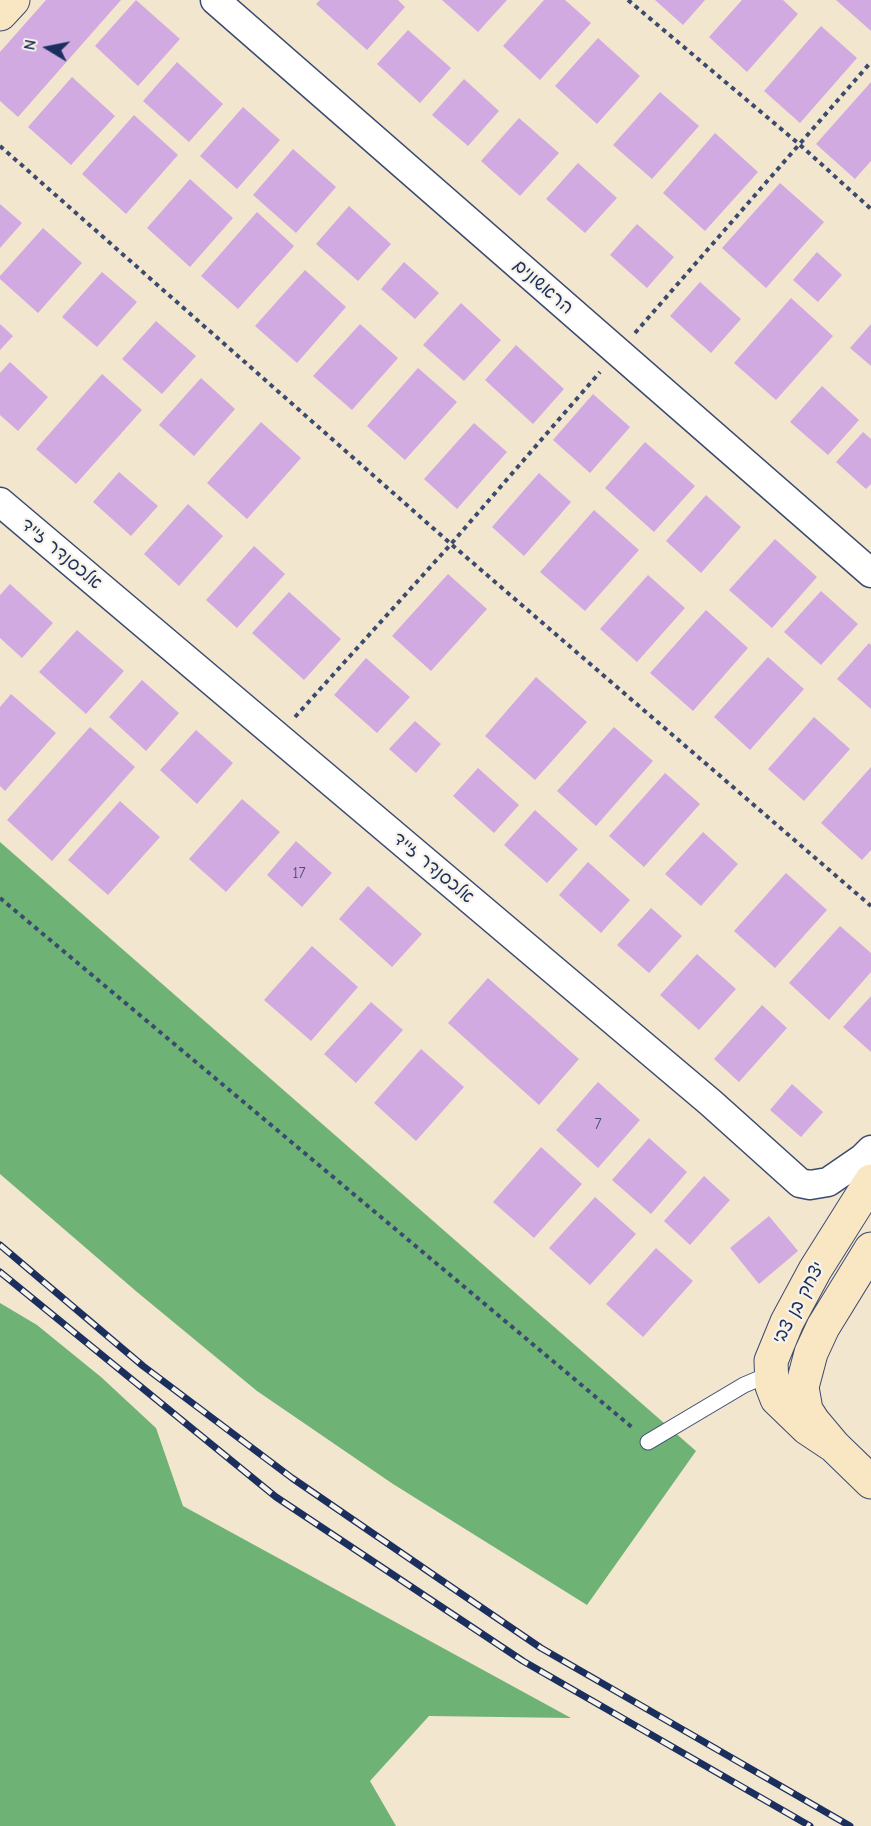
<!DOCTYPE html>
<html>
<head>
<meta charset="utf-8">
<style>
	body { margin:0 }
	#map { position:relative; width:871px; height:1826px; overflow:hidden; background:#f3e6cf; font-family:"Comic Neue",sans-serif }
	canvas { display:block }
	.north { position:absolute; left:18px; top:18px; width:60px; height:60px; -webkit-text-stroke:4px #f7f3e8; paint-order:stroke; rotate:280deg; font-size:16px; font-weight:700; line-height:24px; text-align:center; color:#1b2f5e }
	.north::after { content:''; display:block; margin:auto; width:21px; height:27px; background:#1b2f5e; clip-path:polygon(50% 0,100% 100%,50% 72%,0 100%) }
</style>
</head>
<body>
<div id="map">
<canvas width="871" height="1826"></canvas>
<div class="north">N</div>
</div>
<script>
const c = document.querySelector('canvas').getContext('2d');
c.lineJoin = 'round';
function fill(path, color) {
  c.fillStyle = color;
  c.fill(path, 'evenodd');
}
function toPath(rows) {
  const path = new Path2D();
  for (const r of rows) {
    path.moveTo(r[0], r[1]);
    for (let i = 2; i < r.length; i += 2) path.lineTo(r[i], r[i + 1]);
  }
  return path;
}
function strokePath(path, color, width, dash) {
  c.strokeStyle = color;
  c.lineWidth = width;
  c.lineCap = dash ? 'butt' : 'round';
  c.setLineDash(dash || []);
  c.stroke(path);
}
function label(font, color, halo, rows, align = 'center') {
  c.font = font + ' "Comic Neue","Playpen Sans Hebrew",sans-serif';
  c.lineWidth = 4.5;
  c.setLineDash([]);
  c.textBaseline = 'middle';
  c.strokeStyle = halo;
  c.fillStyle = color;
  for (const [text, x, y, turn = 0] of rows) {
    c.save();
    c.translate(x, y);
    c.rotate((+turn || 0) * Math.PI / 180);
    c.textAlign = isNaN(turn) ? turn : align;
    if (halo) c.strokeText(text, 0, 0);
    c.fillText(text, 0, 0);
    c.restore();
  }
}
fill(toPath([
	[0,842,696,1451,587,1605,393,1484,257,1391,137,1292,0,1174],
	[0,1303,37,1325,101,1377,156,1428,183,1506,571,1718,429,1716,370,1781,396,1826,0,1826]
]), '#6fb275');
fill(toPath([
	[46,0,121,0,18,117,0,101,0,52],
	[136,0,180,39,138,86,95,46],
	[320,0,398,0,405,7,367,50,316,4],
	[442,0,507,0,478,32],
	[544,0,565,0,591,23,540,80,503,46],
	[655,0,705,0,683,25],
	[742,0,783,0,798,14,747,72,709,37],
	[836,0,871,0,871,31],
	[821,26,857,58,800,123,764,91],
	[408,30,451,68,420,103,377,64],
	[598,38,640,76,597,124,555,86],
	[177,62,223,104,189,142,143,101],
	[72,77,115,116,71,165,28,127],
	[464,79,499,111,468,146,432,115],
	[871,82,871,161,855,179,816,144],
	[660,92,699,126,652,179,613,145],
	[243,107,280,140,237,189,200,156],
	[134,115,178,155,126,214,82,174],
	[519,118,559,153,520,196,481,161],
	[715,133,758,172,705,231,663,193],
	[293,149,336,187,296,233,253,195],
	[578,163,617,198,585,233,546,199],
	[190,179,233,218,190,267,147,228],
	[780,183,824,222,766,288,722,248],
	[0,204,22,223,0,248],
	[349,206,391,244,358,281,316,244],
	[257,212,294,246,238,309,201,276],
	[637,224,674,257,647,288,610,255],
	[43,228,82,263,38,313,0,279,0,276],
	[817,252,842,275,818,302,793,280],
	[404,262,439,293,415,319,381,289],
	[305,270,346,307,297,363,255,326],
	[102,272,137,302,97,347,62,317],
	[700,282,741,319,711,353,670,316],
	[791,298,833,336,776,400,734,363],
	[461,303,501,340,464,381,423,345],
	[156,321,196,356,162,394,122,359],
	[0,324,13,336,0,350],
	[360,324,398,358,352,410,313,376],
	[871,324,871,366,850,348],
	[516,345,564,389,533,424,485,380],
	[10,362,48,397,18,431,0,415,0,373],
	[418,368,457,402,405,460,367,426],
	[102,374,142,410,76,484,36,449],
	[201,378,235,409,194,456,159,425],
	[822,386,859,420,828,455,790,422],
	[593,394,630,427,590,473,553,440],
	[261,422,301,458,247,519,207,483],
	[474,423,507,452,457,509,424,479],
	[863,432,871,439,871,484,866,489,836,462],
	[645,442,695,486,654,532,605,488],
	[119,472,158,506,131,536,93,502],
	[539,473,571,502,524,556,492,527],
	[706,495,741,527,701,573,666,541],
	[188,504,223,536,179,586,144,554],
	[594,510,639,550,585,611,540,572],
	[775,539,817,577,772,628,729,590],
	[254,546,285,574,237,628,206,600],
	[448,574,487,609,431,671,392,636],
	[648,575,685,608,637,662,600,629],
	[10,584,53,623,22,658,0,638,0,595],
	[821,591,858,624,821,665,784,632],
	[289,592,341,639,304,680,252,633],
	[706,610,748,648,693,711,650,673],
	[77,630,124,671,86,714,39,672],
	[869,643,871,645,871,709,837,679],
	[768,657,804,689,750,750,714,717],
	[366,658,410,697,377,733,334,695],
	[536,677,587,722,535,780,485,736],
	[142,680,179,713,146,751,109,717],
	[11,694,56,733,5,791,0,786,0,707],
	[814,717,850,749,804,801,768,769],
	[415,721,441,744,416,773,389,749],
	[90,727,135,767,52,861,7,820],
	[614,727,653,761,596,826,557,791],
	[196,730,233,763,197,804,160,770],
	[871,767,871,850,862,860,821,823],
	[478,768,519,805,494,833,453,796],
	[665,773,700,804,644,867,609,836],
	[242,799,280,832,226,892,189,859],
	[120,801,160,837,108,895,68,860],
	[535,810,578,849,547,883,504,845],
	[703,832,738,864,701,906,665,874],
	[296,841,332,873,302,907,267,875],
	[588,862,630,900,601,933,559,895],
	[786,873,827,910,775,968,734,931],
	[368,886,422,934,392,967,339,919],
	[651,908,682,936,649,973,617,945],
	[840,926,871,953,871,972,829,1020,789,983],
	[312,946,358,987,311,1041,264,1000],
	[697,954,736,989,699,1030,660,995],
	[488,978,579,1059,539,1105,448,1023],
	[871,996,871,1052,843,1027],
	[371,1002,403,1030,356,1083,324,1054],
	[762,1005,787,1028,739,1082,714,1059],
	[421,1049,464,1087,416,1141,374,1103],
	[598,1082,640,1120,598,1168,556,1130],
	[792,1084,823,1112,801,1137,770,1110],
	[649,1138,687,1172,651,1214,612,1180],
	[541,1147,582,1184,534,1238,493,1202],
	[704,1176,730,1200,690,1245,664,1221],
	[595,1197,636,1234,590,1285,549,1248],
	[769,1216,798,1251,759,1284,730,1248],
	[656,1248,693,1281,643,1337,606,1304]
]), '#d1aae1');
const lane = toPath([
	[648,1442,744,1385,770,1374]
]);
const street = toPath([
	[215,0,871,573],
	[0,502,711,1103,800,1183,810,1185,828,1182,863,1158,871,1150]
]);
const secondary = toPath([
	[0,14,13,0],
	[871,1249,823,1327,811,1353,802,1387,806,1410,813,1421,834,1446,871,1482],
	[834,1446,807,1428,777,1399,772,1386,771,1361,787,1322,815,1270,871,1181]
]);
strokePath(lane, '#3b4a6f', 17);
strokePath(street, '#3b4a6f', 31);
strokePath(secondary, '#3b4a6f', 35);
strokePath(toPath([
	[628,0,799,144,871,209],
	[0,146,451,544,871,906],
	[635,333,871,62],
	[295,717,451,544,600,372],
	[0,898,634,1429]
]), '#3b4a6f', 4, [4.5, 4.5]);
strokePath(lane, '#fff', 15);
strokePath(street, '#fff', 28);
strokePath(secondary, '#f9e7c3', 33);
const rail = toPath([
	[0,1245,143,1366,292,1478,438,1578,541,1648,850,1826],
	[0,1272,276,1497,523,1661,810,1826]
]);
strokePath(rail, '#1b2f5e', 7);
strokePath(rail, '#f7f3e8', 4.5, [14]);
label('15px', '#484e7f', null, [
	["17",299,874],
	["7",598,1125]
]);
label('18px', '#1b2f5e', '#f7f3e8', [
	["הראשונים",543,287,41],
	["אלכסנדר זייד",61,554,40],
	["אלכסנדר זייד",433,868,40],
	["יצחק בן צבי",799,1303,-62]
]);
</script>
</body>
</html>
